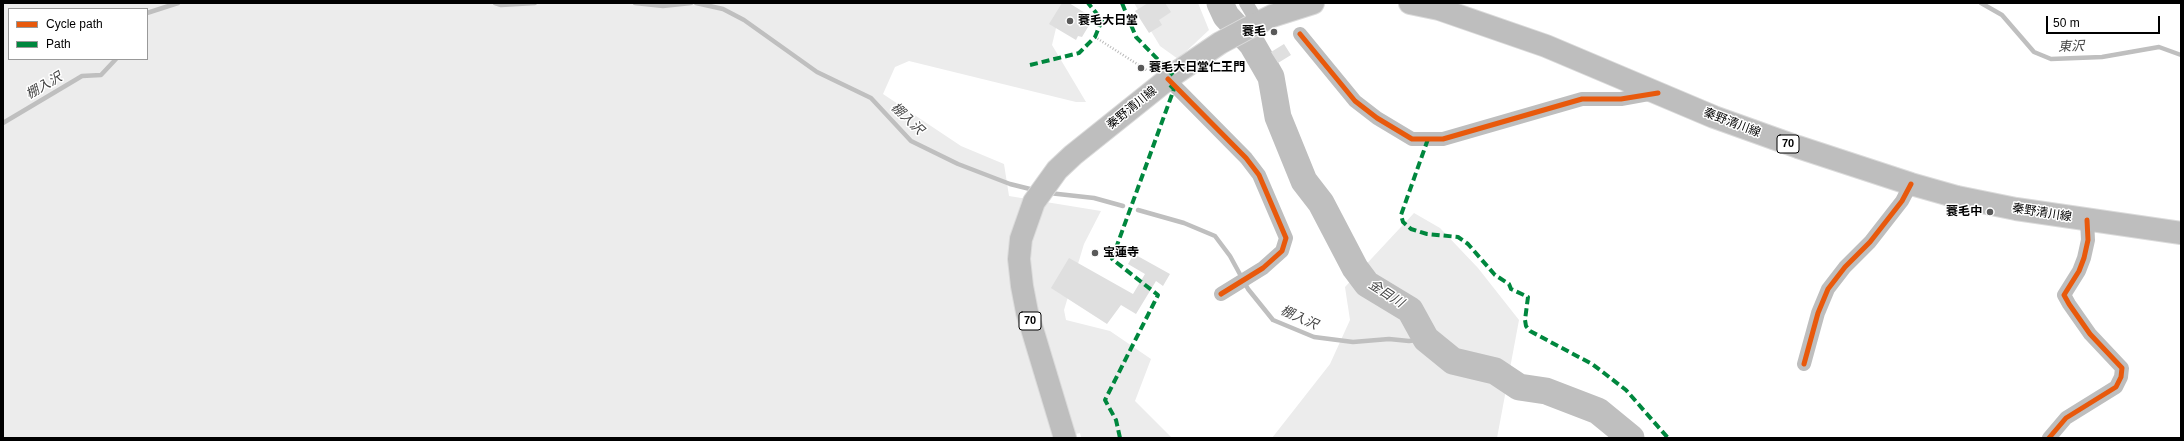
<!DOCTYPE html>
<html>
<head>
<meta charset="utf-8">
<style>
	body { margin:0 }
	#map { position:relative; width:2184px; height:441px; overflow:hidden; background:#fff; font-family:Arial,sans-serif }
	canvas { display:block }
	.frame { position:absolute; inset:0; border:4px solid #000; pointer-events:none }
	.legend { position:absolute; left:8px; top:8px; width:140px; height:52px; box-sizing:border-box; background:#fff; border:1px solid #999; margin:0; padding:5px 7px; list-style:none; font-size:12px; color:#000 }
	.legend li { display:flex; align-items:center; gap:8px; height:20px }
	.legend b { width:20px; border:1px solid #999 }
	.scale { position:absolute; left:2046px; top:16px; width:114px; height:18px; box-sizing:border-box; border:2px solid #000; border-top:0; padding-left:5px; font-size:12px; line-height:14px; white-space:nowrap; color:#000; -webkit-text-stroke:3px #fff; paint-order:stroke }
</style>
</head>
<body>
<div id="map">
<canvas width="2184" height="441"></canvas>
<div class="frame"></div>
<ul class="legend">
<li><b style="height:5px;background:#e8590c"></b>Cycle path</li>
<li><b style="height:5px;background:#00873e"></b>Path</li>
</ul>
<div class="scale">50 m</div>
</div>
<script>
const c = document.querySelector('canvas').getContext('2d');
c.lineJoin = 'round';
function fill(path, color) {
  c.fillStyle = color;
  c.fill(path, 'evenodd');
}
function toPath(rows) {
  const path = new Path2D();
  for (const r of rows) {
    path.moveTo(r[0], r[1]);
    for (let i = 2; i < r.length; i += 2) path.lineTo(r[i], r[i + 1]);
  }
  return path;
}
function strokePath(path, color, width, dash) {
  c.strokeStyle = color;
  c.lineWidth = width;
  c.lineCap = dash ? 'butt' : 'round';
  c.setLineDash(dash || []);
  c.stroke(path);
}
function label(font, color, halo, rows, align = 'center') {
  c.font = font + ' Arial,"Noto Sans JP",sans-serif';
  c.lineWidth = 3;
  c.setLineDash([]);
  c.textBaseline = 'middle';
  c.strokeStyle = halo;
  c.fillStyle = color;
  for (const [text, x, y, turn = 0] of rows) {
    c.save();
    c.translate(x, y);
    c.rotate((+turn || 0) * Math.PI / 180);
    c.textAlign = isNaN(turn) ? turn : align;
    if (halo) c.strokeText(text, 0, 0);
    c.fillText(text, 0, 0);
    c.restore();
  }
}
fill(toPath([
	[3,3,1062,3,1052,45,1086,102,1076,102,909,61,895,67,883,94,961,146,1004,164,1009,196,1101,211,1084,244,1064,310,1066,320,1110,331,1151,359,1135,401,1172,438,1081,438,1080,433,1059,438,3,438],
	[9,9,147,9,147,59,9,59],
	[1134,3,1198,3,1209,30,1178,59,1160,46],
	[1414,213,1440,228,1478,268,1519,320,1497,438,1272,438,1330,364,1350,320,1345,287]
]), '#ececec');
strokePath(toPath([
	[495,3,501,5,535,3],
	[635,3,663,6,691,3],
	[696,3,723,9,744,20,817,72,871,98,911,141,958,164,1010,184,1034,190],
	[1981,3,2002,15,2034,52,2051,59,2102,57,2159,47,2181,55],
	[147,13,178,3],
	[3,123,82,76,101,75,116,59],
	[1049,193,1094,198,1123,206],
	[1138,210,1184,223,1215,236,1230,256,1248,289,1273,320,1314,337,1353,342,1389,339,1409,341,1426,339]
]), '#bfbfbf', 4.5);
strokePath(toPath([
	[1220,3,1226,16,1252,44,1271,77,1278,117,1304,181,1321,203,1355,268,1367,284,1410,310,1426,339,1453,361,1495,371,1519,387,1546,391,1598,411,1631,438]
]), '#bfbfbf', 27);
fill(toPath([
	[1062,3,1069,3,1090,16,1088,20,1091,22,1082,37,1078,36,1076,40,1049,24],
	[1148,3,1165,3,1171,12,1159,20,1162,25,1149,33,1135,11],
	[1284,44,1291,55,1278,63,1271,52],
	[1134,254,1170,274,1163,286,1156,281,1136,314,1121,305,1107,324,1051,288,1069,258,1133,294,1145,274,1128,264]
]), '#dfdfdf');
const primary = toPath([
	[1410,3,1439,9,1546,46,1714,117,1798,147,1911,184,1957,197,2016,209,2181,233],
	[1065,438,1027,312,1022,286,1019,259,1021,239,1034,202,1057,170,1073,155,1173,75,1220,43,1248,28,1272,16,1313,3]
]);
strokePath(primary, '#dbdbdb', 24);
strokePath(toPath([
	[1095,37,1148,71]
]), '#b9b9b9', 2.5, [1, 2]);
strokePath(toPath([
	[1246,3,1258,23],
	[1300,34,1355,101,1377,118,1412,139,1443,139,1582,99,1621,99,1654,93],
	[1168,79,1246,158,1259,175,1286,238,1282,251,1263,268,1221,294],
	[1804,364,1818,313,1828,289,1845,267,1870,242,1902,201,1911,184],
	[2049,438,2066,418,2116,387,2121,377,2122,368,2090,334,2069,304,2064,295,2079,271,2084,258,2088,240,2087,220]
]), '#bebebe', 14);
strokePath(primary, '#bebebe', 22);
strokePath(toPath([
	[1122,3,1136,37,1173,75],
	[1030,65,1079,53,1095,37,1102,20,1088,3],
	[1428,139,1401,215,1403,222,1411,229,1427,234,1458,237,1468,244,1495,275,1509,284,1511,289,1528,297,1525,320,1526,326,1530,331,1592,364,1604,373,1626,390,1668,438],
	[1120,438,1116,420,1105,400,1158,295,1112,259,1174,89,1170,85]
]), '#00873e', 4, [8, 4]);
strokePath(toPath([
	[1300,34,1355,101,1377,118,1412,139,1443,139,1582,99,1621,99,1658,93],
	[1168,79,1246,158,1259,175,1286,238,1282,251,1263,268,1221,294],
	[1804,364,1818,313,1828,289,1845,267,1870,242,1902,201,1911,184],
	[2049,438,2066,418,2116,387,2121,377,2122,368,2090,334,2069,304,2064,295,2079,271,2084,258,2088,240,2087,220]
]), '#e8590c', 5);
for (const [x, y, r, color] of [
	[1070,21,4,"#595959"],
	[1274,32,4,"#595959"],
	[1141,68,4,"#595959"],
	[1990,212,4,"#595959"],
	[1095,253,4,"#595959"]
]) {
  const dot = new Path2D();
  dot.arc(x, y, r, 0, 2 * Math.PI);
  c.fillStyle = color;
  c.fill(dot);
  strokePath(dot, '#fff', 1.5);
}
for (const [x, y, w] of [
	[1788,144,22],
	[1030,321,22]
]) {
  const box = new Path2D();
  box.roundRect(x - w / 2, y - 9, w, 18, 3);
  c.fillStyle = '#fff';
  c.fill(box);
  strokePath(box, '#000', 1);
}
label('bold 11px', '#000', null, [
	["70",1788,144],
	["70",1030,321]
]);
label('bold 12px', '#000', '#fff', [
	["蓑毛大日堂",1078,21],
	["蓑毛",1266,32,"right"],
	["蓑毛大日堂仁王門",1149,68],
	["蓑毛中",1982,212,"right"],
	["宝蓮寺",1103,253]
], 'left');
label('12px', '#000', '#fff', [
	["秦野清川線",1132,108,-39],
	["秦野清川線",1732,123,21],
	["秦野清川線",2042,213,9]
]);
label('italic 13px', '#444', '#fff', [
	["東沢",2071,47,-2],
	["棚入沢",44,86,-30],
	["棚入沢",907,119,44],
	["金目川",1386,294,33],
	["棚入沢",1299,318,24]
]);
</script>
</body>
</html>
